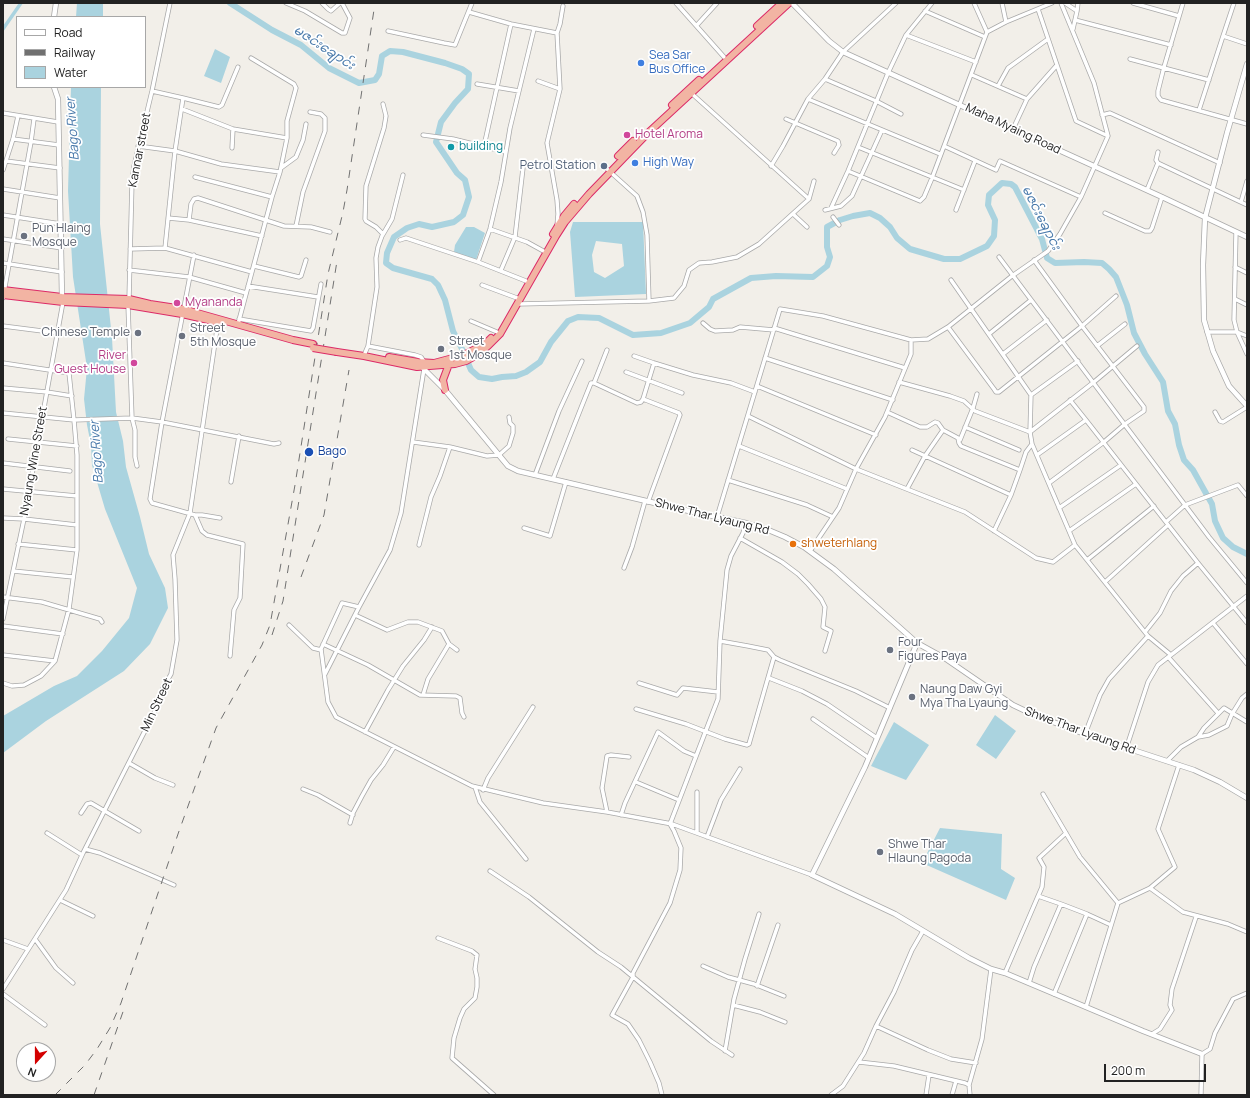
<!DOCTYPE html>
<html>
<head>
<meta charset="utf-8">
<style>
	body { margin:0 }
	#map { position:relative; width:1250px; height:1098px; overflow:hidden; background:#f2efe9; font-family:Manrope,sans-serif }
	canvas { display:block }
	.frame { position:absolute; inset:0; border:4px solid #222; pointer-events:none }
	.legend { position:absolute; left:16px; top:16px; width:130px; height:72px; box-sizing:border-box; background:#fff; border:1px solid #a7a7a7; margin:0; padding:5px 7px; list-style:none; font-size:12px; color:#222 }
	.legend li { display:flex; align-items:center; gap:8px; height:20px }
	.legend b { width:20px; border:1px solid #a7a7a7 }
	.north { position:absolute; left:16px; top:1042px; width:40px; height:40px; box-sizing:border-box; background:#fff; border:1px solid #a7a7a7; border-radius:50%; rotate:201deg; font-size:11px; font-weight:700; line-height:16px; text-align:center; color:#222 }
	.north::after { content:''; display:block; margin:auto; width:14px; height:18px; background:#d40000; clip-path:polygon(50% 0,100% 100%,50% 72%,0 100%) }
	.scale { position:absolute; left:1104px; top:1064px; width:102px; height:18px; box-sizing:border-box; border:2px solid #222; border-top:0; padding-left:5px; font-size:12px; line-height:14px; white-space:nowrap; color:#222; -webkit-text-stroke:3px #fff; paint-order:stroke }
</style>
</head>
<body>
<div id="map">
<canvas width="1250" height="1098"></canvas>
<div class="frame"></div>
<ul class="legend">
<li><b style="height:5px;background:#fff"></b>Road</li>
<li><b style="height:5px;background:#707070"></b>Railway</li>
<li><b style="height:11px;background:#aad3df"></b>Water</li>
</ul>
<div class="north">N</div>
<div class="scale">200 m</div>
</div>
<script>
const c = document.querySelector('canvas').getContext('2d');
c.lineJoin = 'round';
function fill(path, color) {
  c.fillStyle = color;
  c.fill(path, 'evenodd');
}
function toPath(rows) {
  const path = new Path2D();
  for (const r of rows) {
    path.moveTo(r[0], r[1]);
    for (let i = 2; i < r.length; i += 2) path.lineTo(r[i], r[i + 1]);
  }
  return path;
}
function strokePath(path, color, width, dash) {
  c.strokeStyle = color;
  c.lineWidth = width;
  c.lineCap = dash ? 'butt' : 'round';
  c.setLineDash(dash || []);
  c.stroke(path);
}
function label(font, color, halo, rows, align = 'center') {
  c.font = font + ' Manrope,"Noto Sans Myanmar",sans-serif';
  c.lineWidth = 3.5;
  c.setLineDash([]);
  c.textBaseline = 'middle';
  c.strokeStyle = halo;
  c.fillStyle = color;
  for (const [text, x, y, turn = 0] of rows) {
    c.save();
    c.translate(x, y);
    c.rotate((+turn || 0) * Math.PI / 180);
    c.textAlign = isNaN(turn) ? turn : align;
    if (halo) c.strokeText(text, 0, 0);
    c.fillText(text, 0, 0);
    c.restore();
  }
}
fill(toPath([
	[77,3,103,3,103,17,76,17],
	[215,49,230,57,221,83,204,76],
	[71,87,101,87,100,224,112,338,116,412,123,441,126,467,140,517,149,554,165,588,168,608,150,644,124,671,46,721,3,753,3,716,54,686,77,676,102,651,129,618,137,588,105,509,92,465,91,445,87,425,84,399,87,368,73,277,68,191],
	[573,222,643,222,646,294,575,297,570,232],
	[596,241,622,244,624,266,605,278,594,272,592,255],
	[466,227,474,227,485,233,476,260,454,252,455,245],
	[995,715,1016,731,996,759,976,745],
	[894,722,929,745,906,780,871,766],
	[940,828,1002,834,1001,869,1015,878,1006,900,922,863]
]), '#aad3df');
strokePath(toPath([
	[3,29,21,3]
]), '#aad3df', 3.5);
strokePath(toPath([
	[230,3,272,30,301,45,329,68,359,83,375,80,379,74,382,56,390,51,403,52,445,63,462,69,469,74,468,89,455,103,441,122,436,142,457,173,465,180,469,197,463,215,454,222,432,227,419,224,407,228,394,237,387,253,386,263,393,268,432,279,438,285,445,300,453,331,462,349,471,370,479,377,492,379,502,377,516,376,526,372,540,362,551,342,568,321,578,317,599,318,633,335,661,333,690,323,709,307,713,299,751,278,776,276,813,277,827,266,830,257,827,247,827,227,840,220,853,216,870,213,880,218,890,227,897,238,910,249,944,259,960,259,987,246,994,236,995,220,988,205,989,195,1002,183,1011,184,1015,187,1042,239,1047,258,1055,263,1084,262,1102,263,1109,269,1116,277,1127,305,1134,333,1145,354,1163,382,1168,411,1175,424,1179,445,1184,460,1193,470,1212,504,1215,521,1223,538,1233,547,1247,554]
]), '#aad3df', 6);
const minor = toPath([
	[286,3,305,11,342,33,345,33,350,18,342,3],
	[322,3,328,9,331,11,340,3],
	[676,3,724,57],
	[974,3,987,32],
	[1002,3,1006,22],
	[1065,3,1077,11],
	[1133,3,1179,16],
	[1183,3,1164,67,1158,91,1158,96,1161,100,1247,124],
	[1234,3,1223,36,1247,44],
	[1038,9,1076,121,1108,136],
	[925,11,985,37],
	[469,12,511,24,557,33,560,89,547,143,557,200,558,214,557,226],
	[1075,20,1171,45],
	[697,25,717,3],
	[1073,29,1077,11,1078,3],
	[388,31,444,43,455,45,472,3],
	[557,33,560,24,563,6],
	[906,35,976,62],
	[1130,59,1209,80],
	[972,75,1027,99],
	[825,79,876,101,901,114],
	[538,81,560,89],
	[477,84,519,91],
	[998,86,1008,68,1048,39],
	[152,91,183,98,175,151,165,248],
	[690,92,809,199],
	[183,98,219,107,222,105,238,67],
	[808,99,940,154],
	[383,104,386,116,384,128,366,186,365,219,366,221,376,227,383,234],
	[182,109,233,129,287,138],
	[1199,110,1223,36],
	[3,113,58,122],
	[1102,115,1110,113,1220,163],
	[786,119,838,141,839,145,834,153],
	[1013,129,1027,99,1057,65],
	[423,135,453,139,506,152],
	[13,139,59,145],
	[138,146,175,151,221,164,280,172],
	[484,146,511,24],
	[944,146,996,170,1000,161,1081,197],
	[858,147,964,190],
	[232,148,233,129],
	[6,161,60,168],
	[1158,163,1156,160,1158,152],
	[771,166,783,146,808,99,825,79,843,52,896,3],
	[281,168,296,157,303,140,306,124],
	[607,169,637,196,643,212,647,235,649,301],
	[3,170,13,139,18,116],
	[848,171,920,201,924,197,932,178,987,32,1006,22,1052,3],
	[195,177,272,197],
	[3,189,60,198],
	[1147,190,1158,163,1247,205],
	[1241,202,1247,181],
	[831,208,848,171,888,73,906,35,932,3],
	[825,210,841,206,852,196,882,130],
	[956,210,975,161],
	[1105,213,1145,231,1150,231,1152,228,1162,197],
	[793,214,807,227],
	[3,215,61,224],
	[833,217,839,225],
	[168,218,189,220],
	[296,226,303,192,325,131,325,118,321,114,310,112],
	[490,229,527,242,547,253],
	[1236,232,1234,320,1237,332,1247,354],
	[262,236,189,220,191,204,194,199,198,198,284,226,311,227,330,232],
	[3,239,62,248],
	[400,240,406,238,478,262,526,281],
	[130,249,165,248,252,272],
	[194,255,162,422,150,499,152,503,195,515,202,531,207,535,243,544,240,598,234,610,230,656],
	[999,257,1185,505,1238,485,1247,496],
	[1034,260,1082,326,1144,407,1144,411,1125,424,1104,442,1049,483],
	[478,262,490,229,501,182,510,128,534,29],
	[3,263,62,272],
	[254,266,299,277,301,276,306,260],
	[1235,267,1247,273],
	[129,270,189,277,246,293],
	[501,270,515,237,523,168],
	[482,285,517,298],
	[248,286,318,297],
	[3,298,31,142,34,119],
	[129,299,132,182,134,166,152,91,170,3],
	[1235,299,1247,305],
	[518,304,649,301,674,298,684,286,689,270,699,263,712,262,737,257,759,244,809,199,814,181],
	[128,305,132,418,162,422,274,444,279,443],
	[239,319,311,331,313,328,321,284],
	[471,321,497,332],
	[703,323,710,329,715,331,733,330,740,327,774,330],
	[238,324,272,197,280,172,287,138,287,121,296,88,294,84,251,58],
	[3,326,58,333],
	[948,327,994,389,996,392,999,392,1082,326,1116,296],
	[774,328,905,368],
	[1207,332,1237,332,1247,336],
	[989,334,1031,300],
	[368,346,415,355,421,357,425,363],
	[1097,346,1125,324],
	[365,353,368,346,377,287,376,258,378,247,382,236,392,219,403,175],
	[1003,354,1047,320],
	[634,356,654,363,693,375,731,383,755,392],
	[765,358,893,400],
	[3,363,69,373,74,420,3,413],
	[424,369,401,513,390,550,359,607,342,603,321,649,328,702,336,717,472,786,543,803,607,812,672,824,812,875],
	[626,372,682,393],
	[899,382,950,396,964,401,975,411,1030,432,1094,382,1137,346],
	[594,383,607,350],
	[757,386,876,435],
	[3,388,47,392,72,396],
	[1031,395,1078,361],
	[643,399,654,363],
	[1070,400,1086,420],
	[887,412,920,427,927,427,935,422,938,423,943,430,958,438,959,443,961,446,1020,470,1011,495,994,531],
	[1215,412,1220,421,1223,422,1247,407],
	[748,416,856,469,965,512,1036,558,1053,562,1075,545,1032,444,1030,432,1031,395,951,280],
	[965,427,1019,450],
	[8,439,77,446],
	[960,440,973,408,977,394],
	[413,442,450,447,487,456,499,455,509,446,513,433,513,426,510,423,509,417],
	[739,446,847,489],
	[912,450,1011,495],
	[1037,455,1086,420,1198,563,1247,623],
	[3,463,70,471],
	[1020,470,1026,452,1032,444],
	[535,475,559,411,582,361],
	[553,479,581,408,591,383,594,383,637,403,641,402,643,399,679,413,680,415,648,502],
	[728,480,807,505,833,517],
	[231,482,239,436],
	[3,489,77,496],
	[907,489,925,456,943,430],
	[1059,508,1121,465],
	[195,515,202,515,220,518],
	[717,517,780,309,823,316,911,340,928,339,948,327,1012,276,1048,251,1060,234,1081,197,1108,136,1094,83,1061,3],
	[3,518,24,519,77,525],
	[1166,522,1185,505,1209,537,1247,583],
	[524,528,550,536,566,482],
	[1069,531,1136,484],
	[740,538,782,562,798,574,808,584,821,599,825,607,823,627,831,631,825,651],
	[18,544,77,550],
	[419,545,431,497,440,476,450,447],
	[1075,545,1148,636,1171,655],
	[810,551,839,508,856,469,885,417,911,354,911,340],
	[1087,560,1154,506],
	[624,568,632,547,645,501],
	[13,571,73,577],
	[1105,582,1168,525],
	[3,597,42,602,100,619,102,622],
	[355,615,387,630,408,622,418,622,442,631,449,644,457,650],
	[3,619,24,519,63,302],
	[1213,623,1247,664],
	[289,625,313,648,321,650],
	[3,626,63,634],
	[1145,632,1160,613,1171,591,1183,576,1198,563],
	[720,641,748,646,768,650,774,657,780,660,856,691,890,708],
	[323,644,368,665,420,695,456,696,460,698,462,713,464,717],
	[3,655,55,661,69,609,77,550,77,455,74,420,132,418,135,430,135,457,137,466],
	[1169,658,1218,713],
	[325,674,359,607],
	[769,678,802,691,827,704,877,738],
	[3,683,12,686,24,685,41,676,55,661],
	[639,683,677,695,683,688,718,692],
	[423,695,428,679,449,644],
	[636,709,686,724,725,739,747,745,749,744,774,657],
	[813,719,869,758],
	[365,732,388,690,403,666,424,640,432,627],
	[1085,734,1100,695,1109,679,1148,636],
	[1198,737,1204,728,1224,708,1247,722],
	[1126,749,1148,682,1158,665,1247,596],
	[1167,761,1181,747,1198,737,1209,735,1227,726,1232,714,1242,698,1247,694],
	[129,763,155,778,173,785],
	[636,782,679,800],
	[475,787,480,802,526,859],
	[303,789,318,795,353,815],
	[483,790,488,778,533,707],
	[1043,794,1080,857,1118,903,1086,1007],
	[607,812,602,788,607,756,611,755,629,757],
	[81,813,87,804,91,803,139,831],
	[621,815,625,803,658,732,684,751,696,756],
	[350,823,353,813,362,796,371,780,383,765,394,747],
	[47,833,82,855],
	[697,833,697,792],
	[707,837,721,800,740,769],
	[85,849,100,853,174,885],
	[490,871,529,897,598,952,621,967,711,1041,732,1055],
	[1150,888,1183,912,1228,924,1247,932],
	[60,900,93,916],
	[1118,903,1150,888,1175,867,1158,829,1179,765],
	[1061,904,1087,914],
	[438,938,472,951,477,955,475,969,477,978,477,987,475,998,464,1009,460,1018,454,1038,452,1058,494,1095],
	[35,939,56,968,73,983],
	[3,940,28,949],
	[703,966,728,977,754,984,784,996],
	[1005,973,1042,887,1044,867,1039,858,1066,833],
	[1029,983,1034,967,1061,904,1038,896],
	[757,986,778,925],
	[3,989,66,890,83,853,159,703,163,688,171,674,177,640,175,579,173,555,190,513,218,322],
	[3,994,45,1025],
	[1054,994,1087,914,1111,925],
	[733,1005,760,1012,785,1022],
	[876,1026,928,1050,951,1059,976,1063],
	[1152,1034,1160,1029,1172,1010,1170,1005,1172,989,1196,917],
	[725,1051,734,999,745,959,759,914],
	[859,1062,894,1066,965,1083,969,1085],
	[662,1095,659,1083,650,1062,639,1040,628,1024,612,1015,633,977,633,973,670,903,680,870,681,848,674,831,670,824,718,699,720,641,727,570,731,556,743,533,746,523],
	[831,1095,843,1086,864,1053,876,1026,894,992,912,950,923,931],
	[926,1095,929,1075],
	[952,1095,956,1081],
	[970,1095,969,1085,982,1039,991,969],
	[1201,1095,1202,1054,1210,1049,1215,1033,1233,999,1247,993]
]);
const tertiary = toPath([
	[792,3,829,41,843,52,1162,197,1247,237],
	[54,17,56,3],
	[1247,64,1227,133,1205,218,1203,265,1204,320,1213,351,1229,386,1247,406],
	[54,87,58,99,62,297],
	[420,365,445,390,508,466,518,471,689,511,746,523,766,529,785,537,804,547,834,569,917,643,946,659,1013,705,1032,714,1090,736,1194,770,1220,782,1247,798],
	[917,643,865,767,812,875,895,914,969,958,991,969,1005,973,1143,1031,1202,1054]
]);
const trunk = toPath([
	[757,26,782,3],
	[672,105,699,80],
	[618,156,633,141],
	[553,234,564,216,574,204],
	[3,290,62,297,129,299,150,304,183,309,293,340,313,344],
	[3,295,63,302,128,305,182,314,217,322],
	[337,352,364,356,417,367,455,364,466,361,477,355,488,346,500,334,556,236,565,222,589,194,649,132,789,3],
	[389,357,418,362,434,363,464,355,486,343,491,338],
	[445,390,443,380,449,364]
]);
strokePath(minor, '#a9a9a9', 5);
strokePath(tertiary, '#a9a9a9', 6);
strokePath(trunk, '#dc2a67', 8);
strokePath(minor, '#fff', 3.5);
strokePath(tertiary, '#fff', 4.5);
strokePath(trunk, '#f2b4a3', 6);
strokePath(toPath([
	[301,577,324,515,349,370],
	[272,635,283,601,337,261],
	[55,1095,85,1065,97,1049,110,1028,121,1003,178,834,216,728,262,645,270,625,295,485,328,274,343,212,347,190,375,3],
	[94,1095,125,1006]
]), '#707070', 1, [8, 8]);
const trunkBridge = toPath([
	[313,348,337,352]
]);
strokePath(trunkBridge, '#dc2a67', 8, []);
strokePath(trunkBridge, '#f2b4a3', 6);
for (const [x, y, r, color] of [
	[641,63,4,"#3f7fe0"],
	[627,135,4,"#d1479c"],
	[451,147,4,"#0f9aa8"],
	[635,163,4,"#3f7fe0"],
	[604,166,4,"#5c6f8a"],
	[24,236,4,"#6b7280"],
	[177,303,4,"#d1479c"],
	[138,333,4,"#6b7280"],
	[182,336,4,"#6b7280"],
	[441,349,4,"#6b7280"],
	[134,363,4,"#d1479c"],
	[309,452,5,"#1a4fb4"],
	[793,544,4,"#e8710a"],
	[890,650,4,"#6b7280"],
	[912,697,4,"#6b7280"],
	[880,852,4,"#6b7280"]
]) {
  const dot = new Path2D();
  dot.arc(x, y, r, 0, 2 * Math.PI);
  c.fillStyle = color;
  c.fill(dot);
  strokePath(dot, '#fff', 1.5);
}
label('12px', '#366cbe', '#fff', [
	["Sea Sar",649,56],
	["Bus Office",649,70],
	["High Way",643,163]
], 'left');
label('12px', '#222', '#fff', [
	["Maha Myaing Road",1013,129,25],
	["Kannar street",140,150,-79],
	["Nyaung Wine Street",34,461,-80],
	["Shwe Thar Lyaung Rd",712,517,14],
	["Min Street",157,705,-65],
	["Shwe Thar Lyaung Rd",1080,731,20]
]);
label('12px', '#b23c85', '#fff', [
	["Hotel Aroma",635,135],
	["Myananda",185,303],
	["River",126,356,"right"],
	["Guest House",126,370,"right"]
], 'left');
label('12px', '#0d838f', '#fff', [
	["building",459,147]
], 'left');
label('12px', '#4e5e75', '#fff', [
	["Petrol Station",596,166]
], 'right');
label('12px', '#5b616d', '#fff', [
	["Pun Hlaing",32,229],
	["Mosque",32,243],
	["Street",190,329],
	["5th Mosque",190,343],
	["Chinese Temple",130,333,"right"],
	["Street",449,342],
	["1st Mosque",449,356],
	["Four",898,643],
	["Figures Paya",898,657],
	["Naung Daw Gyi",920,690],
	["Mya Tha Lyaung",920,704],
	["Shwe Thar",888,845],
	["Hlaung Pagoda",888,859]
], 'left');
label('12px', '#164399', '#fff', [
	["Bago",318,452]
], 'left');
label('12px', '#c56008', '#fff', [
	["shweterhlang",801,544]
], 'left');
label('italic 13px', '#4a7aab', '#fff', [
	["မဇင်းချောင်း",324,48,33],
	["Bago River",73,129,-94],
	["မဇင်းချောင်း",1041,218,63],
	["Bago River",97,452,-94]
]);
</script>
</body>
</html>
